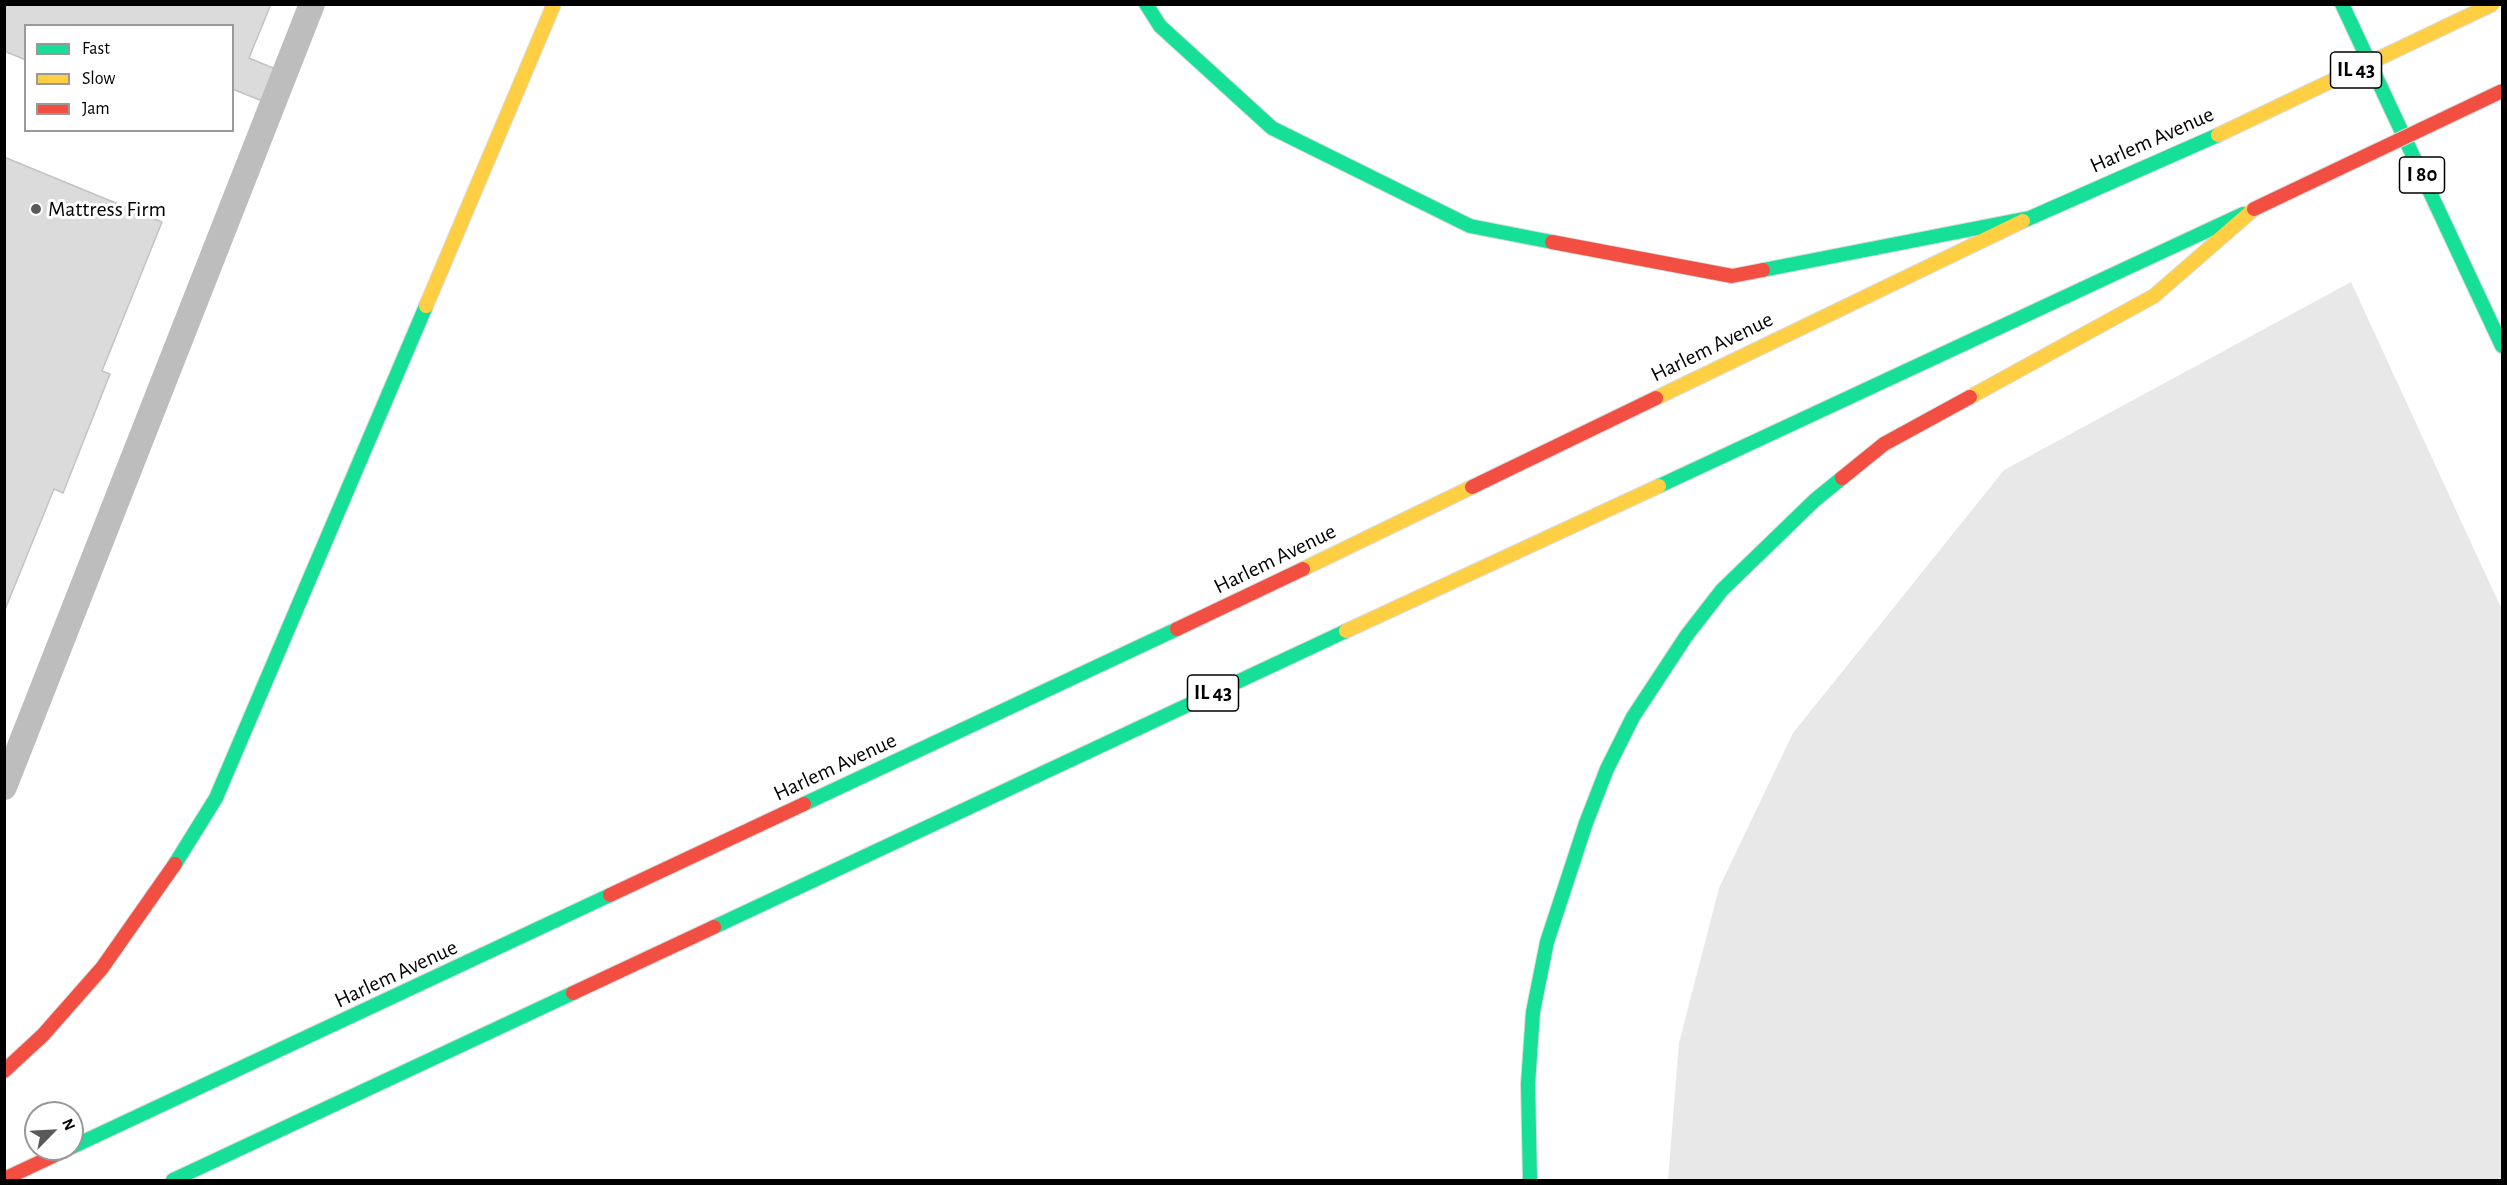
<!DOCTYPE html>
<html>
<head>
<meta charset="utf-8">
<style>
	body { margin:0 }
	#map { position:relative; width:2507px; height:1185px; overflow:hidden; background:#fff; font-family:"Alegreya Sans",sans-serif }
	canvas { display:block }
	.frame { position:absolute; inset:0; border:6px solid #000; pointer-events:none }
	.legend { position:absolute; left:24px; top:24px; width:210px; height:108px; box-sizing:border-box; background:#fff; border:2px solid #999; margin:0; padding:8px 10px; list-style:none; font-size:18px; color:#000 }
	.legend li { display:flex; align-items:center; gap:12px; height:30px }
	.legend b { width:30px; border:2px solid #999 }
	.north { position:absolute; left:24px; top:1101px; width:60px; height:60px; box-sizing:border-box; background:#fff; border:2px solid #999; border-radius:50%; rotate:66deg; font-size:16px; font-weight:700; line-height:24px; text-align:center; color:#000 }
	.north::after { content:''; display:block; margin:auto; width:21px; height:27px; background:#595959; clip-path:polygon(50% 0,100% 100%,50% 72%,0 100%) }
</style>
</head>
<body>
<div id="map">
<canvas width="2507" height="1185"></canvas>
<div class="frame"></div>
<ul class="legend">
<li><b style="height:8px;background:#16e098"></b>Fast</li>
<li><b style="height:8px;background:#ffcf43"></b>Slow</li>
<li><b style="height:8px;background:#f24e42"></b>Jam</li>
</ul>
<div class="north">N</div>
</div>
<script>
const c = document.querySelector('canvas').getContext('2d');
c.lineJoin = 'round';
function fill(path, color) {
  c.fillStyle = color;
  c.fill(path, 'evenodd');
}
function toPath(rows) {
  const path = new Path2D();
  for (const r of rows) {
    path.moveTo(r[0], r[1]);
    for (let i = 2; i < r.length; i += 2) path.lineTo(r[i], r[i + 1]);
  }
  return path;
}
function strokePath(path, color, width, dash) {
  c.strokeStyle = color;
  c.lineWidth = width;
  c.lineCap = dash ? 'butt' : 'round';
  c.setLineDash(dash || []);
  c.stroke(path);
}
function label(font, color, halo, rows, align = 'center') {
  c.font = font + ' "Alegreya Sans",sans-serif';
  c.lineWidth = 6;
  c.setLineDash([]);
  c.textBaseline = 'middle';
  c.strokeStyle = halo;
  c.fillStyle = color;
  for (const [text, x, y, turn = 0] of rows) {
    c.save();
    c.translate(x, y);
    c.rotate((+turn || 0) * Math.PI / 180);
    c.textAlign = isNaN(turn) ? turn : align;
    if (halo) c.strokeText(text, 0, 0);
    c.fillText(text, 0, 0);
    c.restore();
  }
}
fill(toPath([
	[2351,282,2502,610,2502,1180,1668,1180,1679,1043,1719,888,1793,733,2004,470]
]), '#e8e8e8');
const building = toPath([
	[4,4,271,4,249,58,278,70,265,102,232,89,232,26,26,26,26,60,4,51,4,4],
	[4,157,162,222,102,371,110,374,63,493,54,489,4,612,4,157]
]);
fill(building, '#dbdbdb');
strokePath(building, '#c3c3c3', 1.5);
const fast = toPath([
	[1146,4,1160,26,1272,128,1470,226,1552,242],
	[2342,4,2502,346],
	[2023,221,2218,135],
	[1763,270,2029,218],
	[1659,486,2243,214],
	[804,804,1177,629],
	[175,864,216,798,426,306],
	[714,927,1346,631],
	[72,1147,610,895],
	[173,1180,573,993],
	[1530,1180,1528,1084,1533,1012,1547,942,1586,823,1607,769,1633,717,1687,635,1722,590,1815,500,1842,478]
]);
const slow = toPath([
	[426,306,554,4],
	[1970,397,2154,296,2254,209],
	[1656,398,2023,221],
	[1303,569,1472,487],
	[1346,631,1659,486]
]);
const jam = toPath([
	[1552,242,1732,276,1763,270],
	[1842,478,1884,444,1970,397],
	[1472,487,1656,398],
	[1177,629,1303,569],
	[610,895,804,804],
	[573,993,714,927],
	[4,1071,43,1035,102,968,175,864],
	[4,1179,68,1149]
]);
strokePath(fast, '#dbdbdb', 16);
strokePath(slow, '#dbdbdb', 16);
strokePath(jam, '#dbdbdb', 16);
strokePath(toPath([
	[4,787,312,4]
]), '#bdbdbd', 26);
strokePath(fast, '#16e098', 14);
strokePath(slow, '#ffcf43', 14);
strokePath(jam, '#f24e42', 14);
const slowBridge = toPath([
	[2218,135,2493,4]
]);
const jamBridge = toPath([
	[2254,209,2502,91]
]);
strokePath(slowBridge, '#dbdbdb', 16, []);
strokePath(jamBridge, '#dbdbdb', 16, []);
strokePath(slowBridge, '#ffcf43', 14);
strokePath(jamBridge, '#f24e42', 14);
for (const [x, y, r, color] of [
	[36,209,6,"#595959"]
]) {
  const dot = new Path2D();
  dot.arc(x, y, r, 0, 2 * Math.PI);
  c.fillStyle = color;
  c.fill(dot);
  strokePath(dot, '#fff', 2);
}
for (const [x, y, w] of [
	[2356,70,51],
	[2422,175,45],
	[1213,693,51]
]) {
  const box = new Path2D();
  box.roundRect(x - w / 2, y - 18, w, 36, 4.5);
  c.fillStyle = '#fff';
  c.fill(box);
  strokePath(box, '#000', 1.5);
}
label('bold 21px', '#000', null, [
	["IL 43",2356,70],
	["I 80",2422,175],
	["IL 43",1213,693]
]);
label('22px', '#000', '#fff', [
	["Harlem Avenue",2152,140,-24],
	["Harlem Avenue",1712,347,-26],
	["Harlem Avenue",1275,559,-26],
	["Harlem Avenue",835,767,-25],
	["Harlem Avenue",396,974,-25]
]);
label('22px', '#000', '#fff', [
	["Mattress Firm",48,209]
], 'left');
</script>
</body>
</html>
